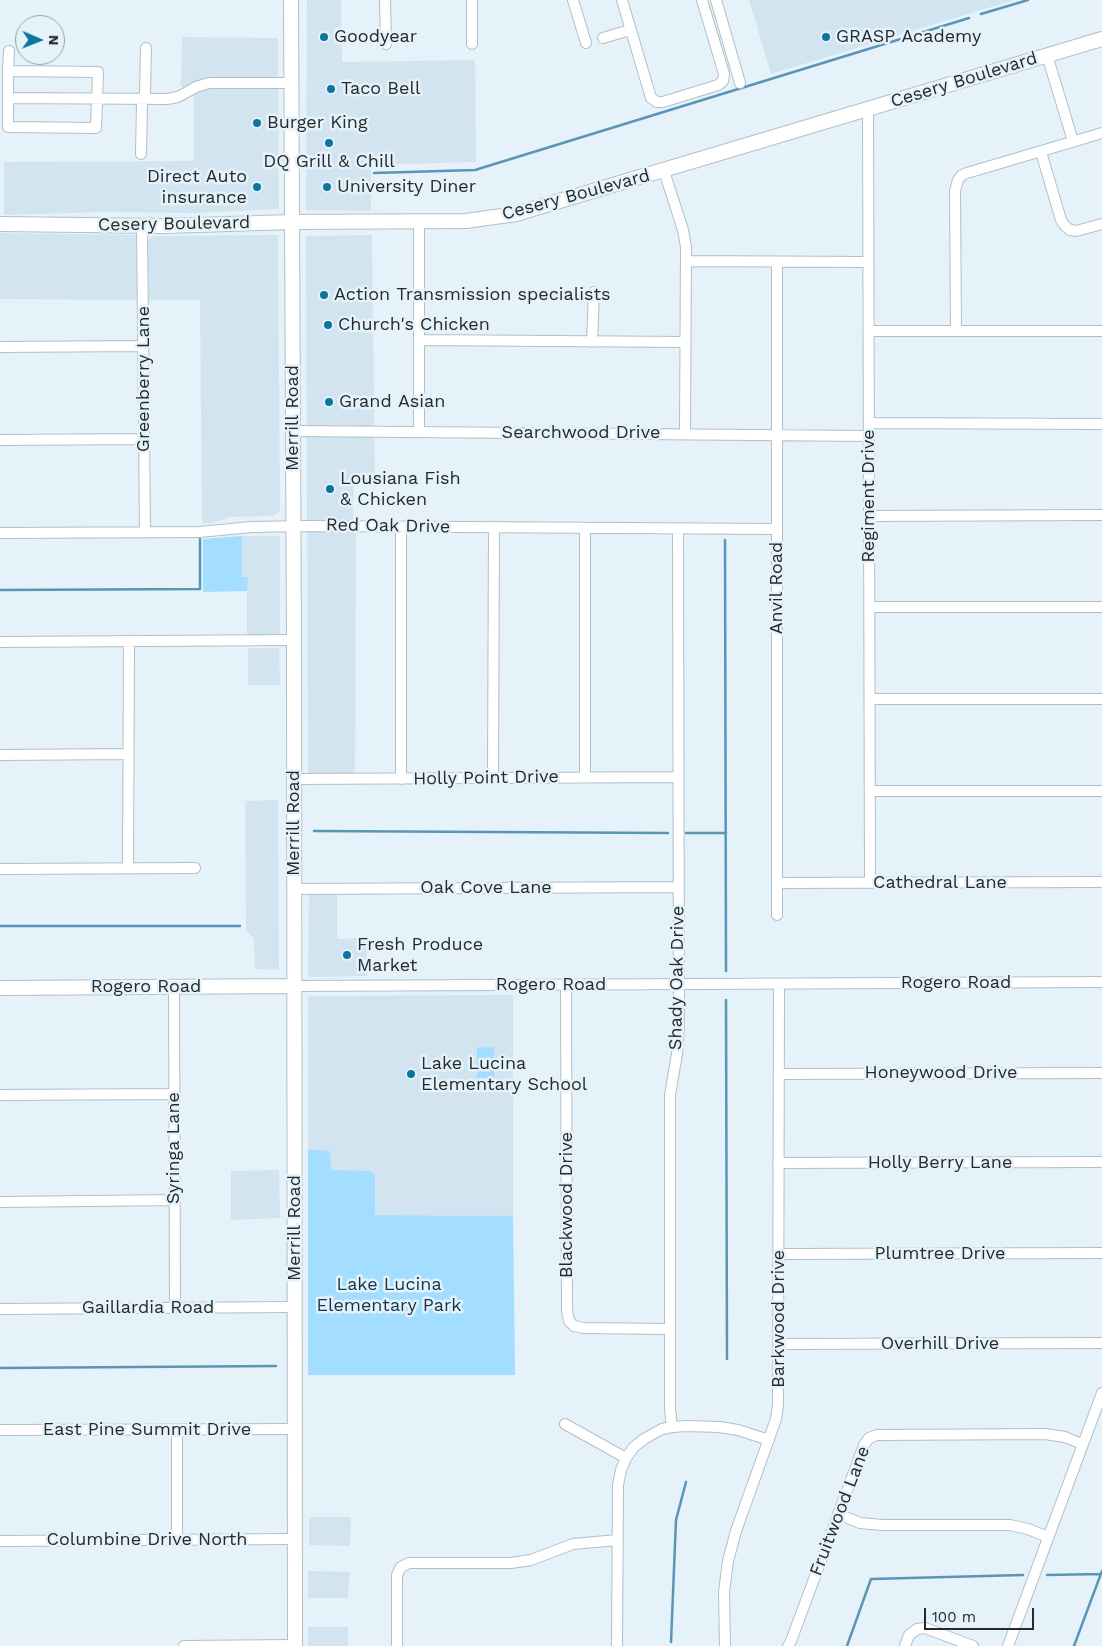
<!DOCTYPE html>
<html>
<head>
<meta charset="utf-8">
<style>
	body { margin:0 }
	#map { position:relative; width:1102px; height:1646px; overflow:hidden; background:#e5f2fa; font-family:"Work Sans",sans-serif }
	canvas { display:block }
	.north { position:absolute; left:15px; top:15px; width:50px; height:50px; box-sizing:border-box; background:#e5f2fa; border:1px solid #98a2a8; border-radius:50%; rotate:91deg; font-size:14px; font-weight:700; line-height:20px; text-align:center; color:#252a2d }
	.north::after { content:''; display:block; margin:auto; width:18px; height:22px; background:#0c75a0; clip-path:polygon(50% 0,100% 100%,50% 72%,0 100%) }
	.scale { position:absolute; left:924px; top:1608px; width:110px; height:22px; box-sizing:border-box; border:2px solid #252a2d; border-top:0; padding-left:6px; font-size:15px; line-height:18px; white-space:nowrap; color:#252a2d; -webkit-text-stroke:4px #e5f2fa; paint-order:stroke }
</style>
</head>
<body>
<div id="map">
<canvas width="1102" height="1646"></canvas>
<div class="north">N</div>
<div class="scale">100 m</div>
</div>
<script>
const c = document.querySelector('canvas').getContext('2d');
c.lineJoin = 'round';
function fill(path, color) {
  c.fillStyle = color;
  c.fill(path, 'evenodd');
}
function toPath(rows) {
  const path = new Path2D();
  for (const r of rows) {
    path.moveTo(r[0], r[1]);
    for (let i = 2; i < r.length; i += 2) path.lineTo(r[i], r[i + 1]);
  }
  return path;
}
function strokePath(path, color, width, dash) {
  c.strokeStyle = color;
  c.lineWidth = width;
  c.lineCap = dash ? 'butt' : 'round';
  c.setLineDash(dash || []);
  c.stroke(path);
}
function label(font, color, halo, rows, align = 'center') {
  c.font = font + ' "Work Sans",sans-serif';
  c.lineWidth = 5;
  c.setLineDash([]);
  c.textBaseline = 'middle';
  c.strokeStyle = halo;
  c.fillStyle = color;
  for (const [text, x, y, turn = 0] of rows) {
    c.save();
    c.translate(x, y);
    c.rotate((+turn || 0) * Math.PI / 180);
    c.textAlign = isNaN(turn) ? turn : align;
    if (halo) c.strokeText(text, 0, 0);
    c.fillText(text, 0, 0);
    c.restore();
  }
}
fill(toPath([
	[307,0,341,0,342,62,475,60,476,162,371,165,371,211,306,210],
	[749,0,1014,0,771,74],
	[182,37,278,38,279,209,194,213,102,212,4,215,4,162,194,161,194,96,181,86],
	[0,233,136,235,137,300,0,299],
	[278,235,280,511,273,516,229,517,213,523,202,523,200,300,149,300,148,240,153,236],
	[372,235,375,480,354,479,353,518,356,533,355,773,308,774,306,236],
	[242,536,280,536,280,634,247,635,247,578,242,577],
	[248,648,279,648,280,685,248,685],
	[278,800,279,970,255,969,254,939,246,930,245,801],
	[309,894,337,894,337,939,367,938,367,976,308,977],
	[513,995,513,1216,375,1215,375,1176,330,1170,330,1151,308,1149,308,998,310,996],
	[279,1170,280,1218,231,1220,231,1171],
	[309,1517,351,1517,350,1546,309,1545],
	[308,1571,350,1572,348,1598,308,1598],
	[308,1627,348,1627,348,1646,308,1646]
]), '#d1e4f0');
fill(toPath([
	[242,536,242,577,248,577,247,591,203,592,203,539],
	[494,1047,494,1078,477,1078,477,1048],
	[308,1149,330,1151,331,1170,370,1171,375,1175,375,1215,513,1216,515,1375,308,1375]
]), '#a3ddff');
strokePath(toPath([
	[981,14,1028,0],
	[374,173,475,170,969,18],
	[725,540,726,971],
	[0,590,200,589,200,539],
	[314,831,668,833],
	[686,833,726,833],
	[0,926,240,926],
	[726,1000,727,1359],
	[0,1368,276,1366],
	[1047,1575,1101,1574],
	[671,1642,676,1520,686,1482],
	[847,1646,871,1579,1023,1575],
	[1074,1646,1102,1571]
]), '#5a95b6', 2.5);
const minor = toPath([
	[385,0,386,44],
	[472,0,472,44],
	[573,0,586,43],
	[622,0,651,98,657,102,663,102,718,85,723,81,724,74,702,0],
	[716,0,740,83],
	[603,38,630,30],
	[1047,55,1073,141],
	[8,71,98,72,96,128,8,127,8,71],
	[8,71,9,51],
	[8,98,167,99,178,97,196,87,209,83,291,83],
	[868,110,870,883],
	[1041,152,1061,220,1065,226,1070,230,1076,231,1102,224],
	[141,154,142,103,145,92,146,48],
	[664,171,683,230,686,247,685,434],
	[142,226,145,532],
	[686,261,868,262],
	[777,262,777,915],
	[869,331,1102,331],
	[956,331,955,191,958,180,962,175,967,173,1102,133],
	[420,340,685,342],
	[592,342,594,292],
	[0,347,143,346],
	[869,423,1102,424],
	[293,431,869,436],
	[419,432,419,222],
	[0,440,144,439],
	[869,516,1102,515],
	[0,533,199,532,252,527,306,526,777,529],
	[870,607,1102,607],
	[0,642,294,640],
	[870,699,1102,699],
	[0,755,128,754],
	[585,777,585,528],
	[493,778,494,527],
	[294,779,678,777],
	[401,779,401,527],
	[870,791,1102,791],
	[128,868,129,642],
	[0,869,195,868],
	[778,883,1102,882],
	[294,889,678,887],
	[566,985,567,1310,569,1321,574,1326,583,1328,670,1329],
	[294,986,1102,982],
	[174,987,175,1308],
	[779,1074,1102,1073],
	[0,1095,174,1094],
	[778,1163,1102,1162],
	[0,1202,175,1200],
	[779,1254,1102,1253],
	[0,1309,295,1307],
	[779,1344,1102,1343],
	[565,1424,626,1458],
	[672,1427,670,1409,670,1095,677,1054,679,1024,678,529],
	[0,1430,295,1429],
	[177,1430,177,1539],
	[838,1514,860,1523,883,1525,1010,1525,1028,1529,1048,1537],
	[0,1541,295,1539],
	[184,1646,295,1645],
	[397,1646,397,1575,401,1567,409,1563,511,1563,531,1560,573,1544,618,1540],
	[617,1646,618,1485,621,1470,626,1458,634,1447,644,1439,662,1429,672,1427,687,1426,719,1427,738,1430,769,1440],
	[725,1646,724,1592,728,1561,736,1531,776,1419,778,1405,779,984],
	[788,1646,791,1641,864,1445,869,1438,877,1435,1045,1434,1065,1437,1082,1444],
	[905,1646,909,1635,917,1629,925,1628,973,1646],
	[1008,1646,1102,1393]
]);
const major = toPath([
	[291,0,294,640,295,1646],
	[0,224,165,226,292,222,466,221,516,214,1102,39],
	[0,988,294,986]
]);
strokePath(minor, '#b3bfc6', 12);
strokePath(major, '#b3bfc6', 16);
strokePath(minor, '#fff', 10);
strokePath(major, '#fff', 14);
for (const [x, y, r, color] of [
	[324,37,5,"#0c75a0"],
	[826,37,5,"#0c75a0"],
	[331,89,5,"#0c75a0"],
	[257,123,5,"#0c75a0"],
	[329,143,5,"#0c75a0"],
	[257,187,5,"#0c75a0"],
	[327,187,5,"#0c75a0"],
	[324,295,5,"#0c75a0"],
	[328,325,5,"#0c75a0"],
	[329,402,5,"#0c75a0"],
	[330,489,5,"#0c75a0"],
	[347,955,5,"#0c75a0"],
	[411,1074,5,"#0c75a0"]
]) {
  const dot = new Path2D();
  dot.arc(x, y, r, 0, 2 * Math.PI);
  c.fillStyle = color;
  c.fill(dot);
  strokePath(dot, '#e5f2fa', 2);
}
label('18px', '#252a2d', '#e5f2fa', [
	["Goodyear",334,37],
	["GRASP Academy",836,37],
	["Taco Bell",341,89],
	["Burger King",267,123],
	["DQ Grill & Chill",329,162,"center"],
	["Direct Auto",247,177,"right"],
	["insurance",247,198,"right"],
	["University Diner",337,187],
	["Action Transmission specialists",334,295],
	["Church's Chicken",338,325],
	["Grand Asian",339,402],
	["Lousiana Fish",340,479],
	["& Chicken",340,500],
	["Fresh Produce",357,945],
	["Market",357,966],
	["Lake Lucina",421,1064],
	["Elementary School",421,1085]
], 'left');
label('18px', '#252a2d', '#e5f2fa', [
	["Cesery Boulevard",964,80,-17],
	["Cesery Boulevard",576,195,-15],
	["Cesery Boulevard",174,224,-1],
	["Greenberry Lane",144,379,-90],
	["Merrill Road",293,418,-90],
	["Searchwood Drive",581,433],
	["Regiment Drive",869,496,-90],
	["Red Oak Drive",388,526,1],
	["Anvil Road",777,588,-90],
	["Holly Point Drive",486,778,-1],
	["Merrill Road",294,823,-90],
	["Cathedral Lane",940,883],
	["Oak Cove Lane",486,888],
	["Shady Oak Drive",677,978,-89],
	["Rogero Road",956,983],
	["Rogero Road",551,985],
	["Rogero Road",146,987],
	["Honeywood Drive",941,1073],
	["Syringa Lane",174,1148,-90],
	["Holly Berry Lane",940,1163],
	["Blackwood Drive",567,1205,-90],
	["Merrill Road",295,1228,-90],
	["Plumtree Drive",940,1254],
	["Gaillardia Road",148,1308],
	["Barkwood Drive",779,1319,-90],
	["Overhill Drive",940,1344],
	["East Pine Summit Drive",147,1430],
	["Fruitwood Lane",840,1511,-69],
	["Columbine Drive North",147,1540]
]);
label('18px', '#103649', '#e5f2fa', [
	["Lake Lucina",389,1285],
	["Elementary Park",389,1306]
]);
</script>
</body>
</html>
